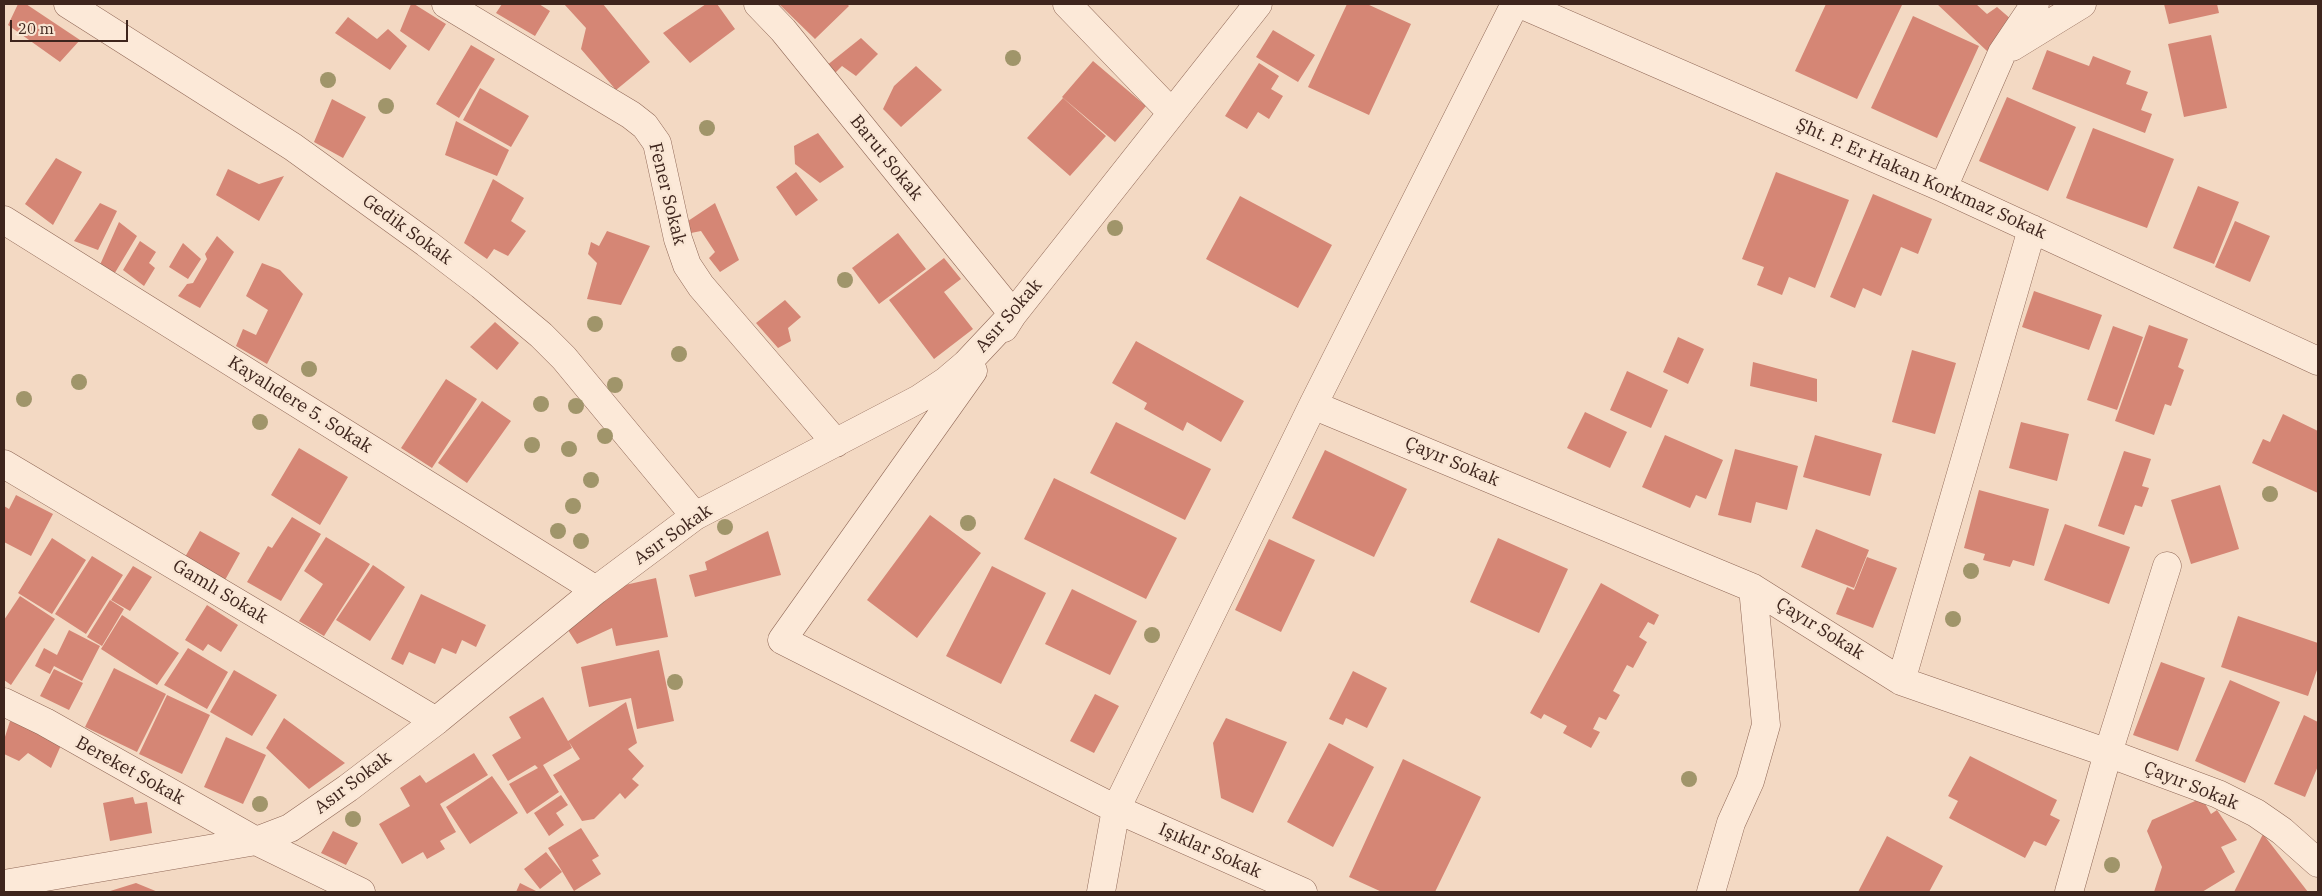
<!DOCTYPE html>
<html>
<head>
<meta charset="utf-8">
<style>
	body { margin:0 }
	#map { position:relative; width:2322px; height:896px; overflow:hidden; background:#f3d9c3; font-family:"IBM Plex Serif",serif }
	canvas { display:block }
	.frame { position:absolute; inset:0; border:5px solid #3e251d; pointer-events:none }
	.scale { position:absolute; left:10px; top:20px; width:118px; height:22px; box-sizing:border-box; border:2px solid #3e251d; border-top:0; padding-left:6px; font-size:15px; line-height:18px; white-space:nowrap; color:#3e251d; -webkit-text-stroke:4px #f9e6d4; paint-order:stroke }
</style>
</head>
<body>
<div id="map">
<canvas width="2322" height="896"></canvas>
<div class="frame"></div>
<div class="scale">20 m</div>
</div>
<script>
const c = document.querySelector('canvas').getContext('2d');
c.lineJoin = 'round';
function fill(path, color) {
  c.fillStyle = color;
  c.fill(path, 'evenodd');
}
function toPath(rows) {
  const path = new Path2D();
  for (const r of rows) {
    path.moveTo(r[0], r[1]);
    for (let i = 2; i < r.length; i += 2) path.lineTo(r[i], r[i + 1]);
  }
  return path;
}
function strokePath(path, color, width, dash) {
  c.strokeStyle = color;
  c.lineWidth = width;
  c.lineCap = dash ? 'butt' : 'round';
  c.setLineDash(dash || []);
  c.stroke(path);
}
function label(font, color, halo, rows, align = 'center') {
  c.font = font + ' "IBM Plex Serif",serif';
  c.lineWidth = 5;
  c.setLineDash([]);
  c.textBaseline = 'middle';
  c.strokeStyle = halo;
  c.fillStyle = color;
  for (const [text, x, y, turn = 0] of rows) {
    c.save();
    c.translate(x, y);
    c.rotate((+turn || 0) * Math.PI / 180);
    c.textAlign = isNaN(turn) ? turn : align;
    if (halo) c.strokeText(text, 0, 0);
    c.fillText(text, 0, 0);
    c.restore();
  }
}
fill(toPath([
	[18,4,26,4,80,40,60,62,8,25],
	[411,4,414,4,446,24,429,51,400,31],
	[502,4,539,4,550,11,535,36,496,13],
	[564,4,603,4,650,62,616,90,581,49,586,28],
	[706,4,717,4,735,29,690,63,663,33],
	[779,4,847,4,849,6,815,39],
	[1347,4,1367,4,1411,24,1369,115,1308,87],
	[1826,4,1902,5,1857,99,1795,71],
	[1937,4,1976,4,1987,14,1997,7,2012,20,1987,51],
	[2164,4,2217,4,2219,13,2169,24],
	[1913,16,1979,46,1937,138,1871,108],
	[348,17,377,39,388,29,407,46,390,70,335,33],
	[1273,30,1315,55,1298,82,1256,57],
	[2211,35,2227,108,2184,117,2168,44],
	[861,38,878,54,856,76,842,66,835,73,826,66],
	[471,45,495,59,459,118,436,104],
	[2047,50,2089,66,2093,56,2131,71,2126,84,2148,92,2141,110,2152,114,2145,133,2032,89],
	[1093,61,1146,106,1115,142,1062,97],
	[1259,63,1279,76,1271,89,1283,96,1269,119,1258,112,1247,129,1225,116],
	[916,66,942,90,901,127,883,109,894,86],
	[480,88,529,116,511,147,463,120],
	[2007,97,2076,127,2048,191,1979,161],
	[1063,98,1106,136,1070,176,1027,138],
	[332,99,366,117,343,158,314,142],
	[456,121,509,150,497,176,445,155],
	[2093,128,2174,159,2147,228,2066,198],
	[818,133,844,167,820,183,795,164,794,146],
	[56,158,82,172,53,225,25,204],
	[228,169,259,184,284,176,259,221,216,195],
	[796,172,818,200,796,216,776,187],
	[1776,172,1849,200,1815,288,1789,277,1782,295,1757,285,1764,267,1742,259],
	[493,179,524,198,511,221,526,231,508,256,494,249,487,259,464,243],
	[2198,186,2239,202,2214,264,2173,248],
	[1873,194,1932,219,1918,254,1901,247,1881,296,1863,288,1855,308,1830,297],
	[1240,196,1332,245,1298,308,1206,259],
	[100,203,117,211,98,250,74,241],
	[715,203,739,260,720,272,709,258,715,252,701,231,691,233,685,223],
	[2235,221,2270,236,2250,282,2215,267],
	[119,222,137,236,113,276,99,267],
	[607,231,650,246,621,305,587,299,597,263,588,254,591,242,599,246],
	[898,233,926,269,879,304,852,268],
	[217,236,234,252,200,308,178,296,187,284,193,283,207,259,205,254],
	[140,241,156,252,149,263,155,268,144,286,123,270],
	[183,243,201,259,188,279,169,267],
	[944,258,961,279,944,292,973,329,934,359,889,300],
	[262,263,280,270,303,294,267,364,236,346,243,329,256,335,268,310,246,296],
	[2034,291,2102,315,2089,350,2022,327],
	[785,300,801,317,788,328,791,341,778,348,756,323],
	[495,322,519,343,497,370,470,347],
	[2149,325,2188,339,2178,367,2184,370,2171,406,2165,404,2154,435,2115,421],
	[2113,326,2143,337,2117,410,2087,400],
	[1678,337,1704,349,1688,384,1663,372],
	[1136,341,1244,401,1221,442,1187,422,1183,431,1144,409,1147,403,1112,383],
	[1912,350,1956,363,1935,434,1892,422],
	[1753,362,1817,379,1817,402,1750,386],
	[1627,371,1668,390,1651,428,1610,410],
	[446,379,477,399,432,468,401,448],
	[482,401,511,421,467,483,438,463],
	[1585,412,1627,432,1610,468,1567,448],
	[2283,414,2318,431,2318,493,2252,463,2263,439,2270,442],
	[1116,422,1211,469,1185,520,1090,473],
	[2021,422,2069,434,2057,481,2009,468],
	[1665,435,1723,460,1706,499,1696,495,1690,508,1642,487],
	[1815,435,1882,454,1870,496,1803,477],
	[299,448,348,477,320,525,271,495],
	[1735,449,1798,466,1787,510,1756,502,1751,523,1718,515],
	[1325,450,1407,489,1374,557,1292,518],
	[2124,451,2151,459,2142,486,2149,488,2142,507,2135,505,2124,535,2098,526],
	[1054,478,1177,538,1146,599,1024,539],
	[2220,485,2239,549,2191,564,2171,500],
	[1979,490,2049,509,2034,566,2013,560,2010,567,1983,560,1985,554,1964,548],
	[16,495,53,514,31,556,4,542,4,506,9,509],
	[930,515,981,553,917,638,867,600],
	[292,517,321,534,281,601,247,582,268,546,272,548],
	[2065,524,2130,547,2109,604,2044,580],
	[1816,529,1869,550,1854,588,1801,567],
	[200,531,240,553,225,580,185,557],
	[768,531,781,575,695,597,689,575,707,570,705,562],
	[326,537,370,564,324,636,299,621,323,584,304,571],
	[52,538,86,560,52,614,18,593],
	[1498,538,1568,569,1539,633,1470,602],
	[1269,539,1315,560,1281,632,1235,610],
	[92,556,123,575,86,634,55,614],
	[1867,557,1897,568,1873,628,1836,614,1847,587,1854,590],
	[373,565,405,587,370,641,336,620],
	[133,566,152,577,130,611,111,600],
	[992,566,1046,593,1001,684,946,656],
	[656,578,668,637,616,646,612,628,577,644,568,630,625,585],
	[1601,583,1659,615,1654,625,1648,622,1639,637,1647,642,1633,668,1627,665,1613,691,1620,695,1606,720,1599,717,1593,729,1600,732,1591,748,1563,733,1567,726,1544,714,1541,719,1530,713],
	[1072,589,1137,621,1110,675,1045,644],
	[421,594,486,625,476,647,462,640,456,654,442,648,435,664,409,652,403,665,391,659],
	[20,596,55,619,11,685,4,680,4,620],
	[110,600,124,609,102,646,87,637],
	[207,605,238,625,221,652,208,644,203,651,185,640],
	[122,615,179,653,157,685,101,649],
	[2238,616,2318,643,2318,667,2308,696,2221,667],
	[69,630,100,646,82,681,54,666,50,674,35,666,44,648,57,655],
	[188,648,228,672,207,709,164,685],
	[659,650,674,721,637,729,631,698,589,707,581,667],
	[2161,662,2205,678,2178,751,2133,735],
	[114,668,166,694,137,752,85,727],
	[54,669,83,683,69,710,40,696],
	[234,670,277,695,252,736,210,712],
	[1353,671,1387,688,1367,728,1346,718,1343,725,1329,719],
	[2230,680,2280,702,2245,783,2195,761],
	[1095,694,1119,706,1094,753,1070,741],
	[167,695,210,715,182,774,139,754],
	[543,697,568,741,626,702,637,743,628,749,644,766,632,779,639,785,625,799,620,793,594,819,582,821,553,775,580,759,569,742,572,748,543,765,559,792,527,814,509,784,538,768,535,765,508,781,492,755,521,738,509,717],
	[2304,715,2318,722,2318,766,2305,797,2274,784],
	[284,718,345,763,309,789,266,748],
	[1226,718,1287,742,1253,813,1221,798,1213,743],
	[10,721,62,743,51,768,28,753,19,761,4,754,4,740],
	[226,737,266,755,243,804,204,787],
	[1329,743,1374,767,1333,847,1287,822],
	[474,753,488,775,440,804,456,832,440,841,445,849,427,859,423,852,402,864,379,824,410,806,400,788,420,775,426,783],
	[1970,756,2057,800,2050,815,2060,820,2046,846,2034,841,2025,858,1949,818,1958,801,1948,796],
	[1403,759,1481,797,1435,892,1382,892,1349,877],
	[492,776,518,813,470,844,446,807],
	[561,795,568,805,556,813,564,825,549,836,534,813],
	[133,797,135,804,147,802,152,833,110,841,103,803],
	[2202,798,2211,814,2217,810,2237,840,2221,847,2235,872,2202,892,2154,892,2162,867,2147,831,2152,820],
	[581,828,599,856,592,860,601,874,574,891,548,848],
	[333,831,358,843,346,865,321,853],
	[2263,834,2308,892,2234,892],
	[1887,836,1943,866,1929,892,1858,892],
	[546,852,562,872,540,889,524,869],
	[136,883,158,892,107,892],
	[520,883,538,892,516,892]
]), '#d58675');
const minor = toPath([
	[68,4,293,147,426,243,481,285,541,335,564,358,695,516],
	[446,4,631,115,645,126,657,143,678,239,687,265,701,286,836,443],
	[758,4,783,30,1013,314,1004,328],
	[1067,4,1172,113],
	[1520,4,1943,188,2318,361],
	[2012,47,2082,4],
	[1943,188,2002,53,2035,4],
	[4,220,596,590],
	[973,371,782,640,1116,809,1303,892],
	[1313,405,1753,588,1901,681,2108,753,2218,794,2256,813,2282,831,2318,863],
	[4,464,436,721],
	[1901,681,2032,229],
	[4,702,45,722,256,841,361,892],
	[4,884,256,841,290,828,348,788,436,721,596,590,695,516,919,399,946,381,966,364,1013,314,1258,4],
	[1101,892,1116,809,1313,405,1515,4],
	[1711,892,1731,823,1750,781,1766,725,1753,588],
	[2069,892,2108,753,2167,566]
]);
strokePath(minor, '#906857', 29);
strokePath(minor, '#fce9d8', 28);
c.fillStyle = '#a0956a';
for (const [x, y] of [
	[1013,58],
	[328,80],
	[386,106],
	[707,128],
	[1115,228],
	[845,280],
	[595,324],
	[679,354],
	[309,369],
	[79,382],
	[615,385],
	[24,399],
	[541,404],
	[576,406],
	[260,422],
	[605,436],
	[532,445],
	[569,449],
	[591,480],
	[2270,494],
	[573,506],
	[968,523],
	[725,527],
	[558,531],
	[581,541],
	[1971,571],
	[1953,619],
	[1152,635],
	[675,682],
	[1689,779],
	[260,804],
	[353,819],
	[2112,865]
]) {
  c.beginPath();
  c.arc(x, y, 8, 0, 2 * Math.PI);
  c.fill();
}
label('18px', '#3e251d', '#f9e6d4', [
	["Barut Sokak",886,158,51],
	["Şht. P. Er Hakan Korkmaz Sokak",1921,179,24],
	["Fener Sokak",667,194,76],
	["Gedik Sokak",407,230,36],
	["Asır Sokak",1009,316,-49],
	["Kayalıdere 5. Sokak",300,405,32],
	["Çayır Sokak",1452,462,23],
	["Asır Sokak",673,535,-35],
	["Gamlı Sokak",220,592,31],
	["Çayır Sokak",1820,629,32],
	["Bereket Sokak",130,771,29],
	["Asır Sokak",353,783,-37],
	["Çayır Sokak",2191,786,22],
	["Işıklar Sokak",1210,851,24]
]);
</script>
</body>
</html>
